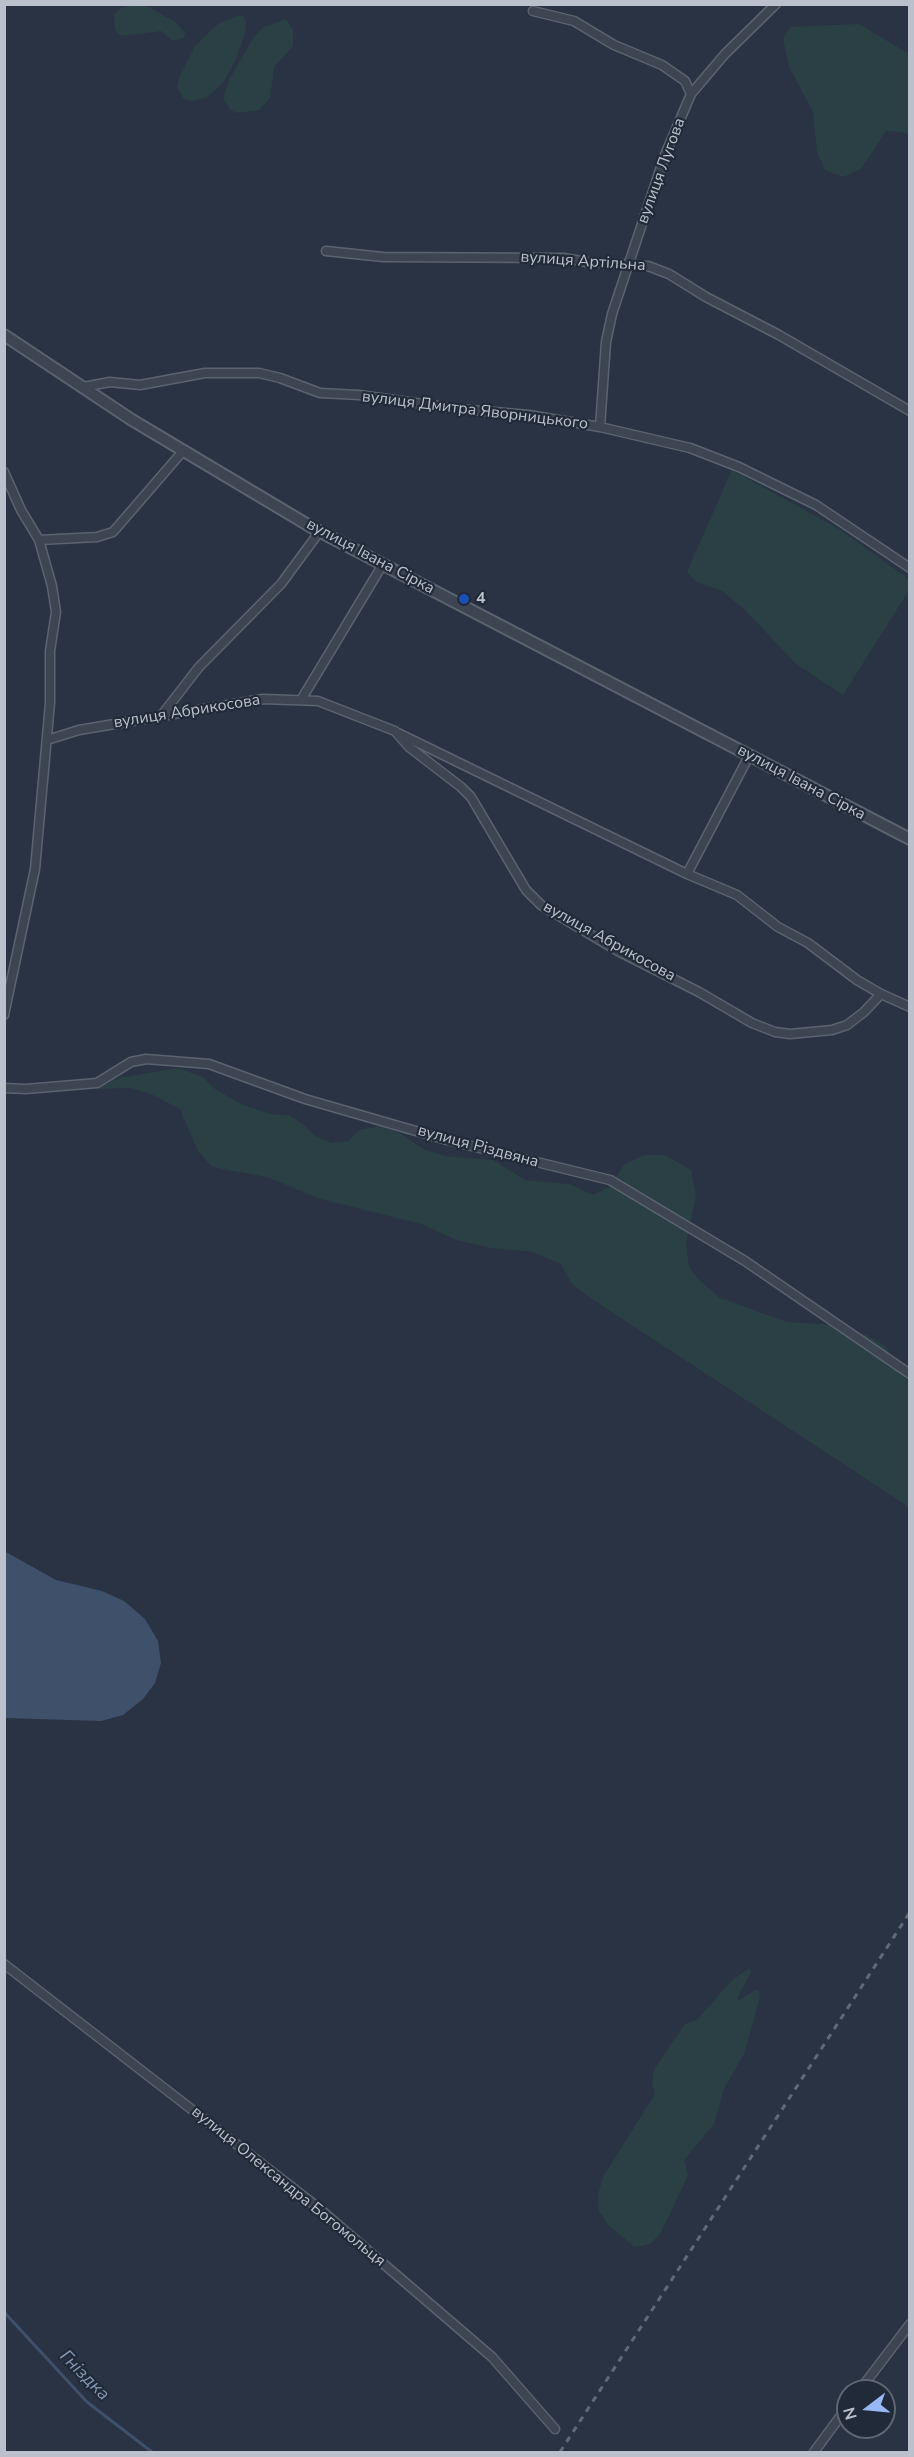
<!DOCTYPE html>
<html>
<head>
<meta charset="utf-8">
<style>
	body { margin:0 }
	#map { position:relative; width:914px; height:2457px; overflow:hidden; background:#293343; font-family:"Nunito Sans",sans-serif }
	canvas { display:block }
	.frame { position:absolute; inset:0; border:6px solid #bac1cc; pointer-events:none }
	.north { position:absolute; left:836px; top:2379px; width:60px; height:60px; box-sizing:border-box; background:#212a38; border:2px solid #5e6673; border-radius:50%; rotate:254deg; font-size:16px; font-weight:700; line-height:24px; text-align:center; color:#bac1cc }
	.north::after { content:''; display:block; margin:auto; width:21px; height:27px; background:#97b8f4; clip-path:polygon(50% 0,100% 100%,50% 72%,0 100%) }
</style>
</head>
<body>
<div id="map">
<canvas width="914" height="2457"></canvas>
<div class="frame"></div>
<div class="north">N</div>
</div>
<script>
const c = document.querySelector('canvas').getContext('2d');
c.lineJoin = 'round';
function fill(path, color) {
  c.fillStyle = color;
  c.fill(path, 'evenodd');
}
function toPath(rows) {
  const path = new Path2D();
  for (const r of rows) {
    path.moveTo(r[0], r[1]);
    for (let i = 2; i < r.length; i += 2) path.lineTo(r[i], r[i + 1]);
  }
  return path;
}
function strokePath(path, color, width, dash) {
  c.strokeStyle = color;
  c.lineWidth = width;
  c.lineCap = dash ? 'butt' : 'round';
  c.setLineDash(dash || []);
  c.stroke(path);
}
function label(font, color, halo, rows, align = 'center') {
  c.font = font + ' "Nunito Sans",sans-serif';
  c.lineWidth = 4.5;
  c.setLineDash([]);
  c.textBaseline = 'middle';
  c.strokeStyle = halo;
  c.fillStyle = color;
  for (const [text, x, y, turn = 0] of rows) {
    c.save();
    c.translate(x, y);
    c.rotate((+turn || 0) * Math.PI / 180);
    c.textAlign = isNaN(turn) ? turn : align;
    if (halo) c.strokeText(text, 0, 0);
    c.fillText(text, 0, 0);
    c.restore();
  }
}
fill(toPath([
	[132,5,149,7,175,22,185,32,184,38,173,41,161,31,121,36,115,30,114,14,121,8],
	[240,15,244,17,246,22,245,33,235,61,223,83,206,98,190,101,183,98,177,88,179,78,195,46,219,23],
	[286,19,293,30,293,46,274,67,270,98,259,110,236,113,230,109,223,98,229,80,253,38,264,27],
	[859,24,909,54,909,133,886,131,861,169,843,177,825,170,817,152,813,112,789,67,783,39,790,27],
	[732,470,839,529,909,579,909,590,843,695,795,663,745,610,722,591,697,582,687,572],
	[178,1068,203,1077,215,1089,241,1104,270,1114,290,1116,303,1124,315,1136,332,1143,348,1141,360,1130,380,1126,401,1134,423,1149,445,1156,493,1160,525,1180,569,1184,593,1195,609,1187,624,1165,644,1155,665,1155,691,1170,696,1196,686,1244,689,1267,699,1280,720,1298,787,1322,835,1325,866,1335,885,1346,909,1384,909,1507,589,1297,572,1284,561,1264,533,1252,491,1248,456,1240,422,1224,318,1198,267,1177,212,1167,198,1151,180,1109,151,1094,131,1088,98,1089,118,1078],
	[749,1968,751,1972,737,1998,739,2001,755,1990,759,1990,760,1997,744,2054,724,2089,714,2124,684,2160,688,2176,660,2234,650,2244,635,2247,609,2226,599,2211,598,2195,603,2177,655,2094,652,2084,654,2070,669,2047,685,2024,697,2020,730,1982]
]), '#2b4044');
fill(toPath([
	[4,1551,56,1580,102,1591,124,1601,145,1619,158,1641,161,1663,155,1683,143,1699,123,1715,101,1721,5,1718]
]), '#3f506b');
strokePath(toPath([
	[4,2312,87,2402,152,2452]
]), '#3f506b', 3);
const minor = toPath([
	[533,11,574,21,614,45,662,65,685,81,691,94],
	[326,251,383,257,564,258,586,262,648,266,669,274,706,297,779,335,910,411],
	[83,387,110,382,140,385,205,373,259,373,280,378,320,393,359,395,459,409,529,415,600,427,690,448,739,467,816,505,910,568],
	[600,427,606,342,612,314,665,155,691,94,725,54,776,4],
	[4,472,21,510,39,540,52,586,56,612,50,651,50,703,35,869,4,1015],
	[39,540,97,537,113,532,183,451],
	[301,700,383,564],
	[161,716,199,667,281,584,320,531],
	[398,733,687,874,737,895,778,927,808,943,857,980,881,994,910,1007],
	[47,740,79,730,263,699,318,701,395,731,409,747,461,787,471,797,526,890,541,905,618,951,699,992,752,1023,775,1032,790,1034,832,1030,847,1025,864,1012,881,994],
	[687,874,749,756],
	[4,1088,26,1089,97,1083,131,1062,146,1059,209,1064,305,1099,447,1140,610,1180,745,1261,910,1374],
	[4,1964,315,2205,492,2357,555,2429],
	[859,2391,910,2324],
	[814,2452,848,2406]
]);
const tertiary = toPath([
	[4,335,132,420,313,528,910,839]
]);
strokePath(minor, '#5b6370', 11);
strokePath(tertiary, '#5b6370', 14);
strokePath(minor, '#3d4553', 8);
strokePath(tertiary, '#3d4553', 10);
strokePath(toPath([
	[560,2452,910,1912]
]), '#5f6979', 3, [6, 6]);
for (const [x, y, r, color] of [
	[464,599,6,"#1a4fb4"]
]) {
  const dot = new Path2D();
  dot.arc(x, y, r, 0, 2 * Math.PI);
  c.fillStyle = color;
  c.fill(dot);
  strokePath(dot, '#212a38', 2);
}
label('16px', '#bac1cc', '#212a38', [
	["вулиця Лугова",662,171,-70],
	["вулиця Артільна",583,262,4],
	["вулиця Дмитра Яворницького",475,411,7],
	["вулиця Івана Сірка",370,557,28],
	["вулиця Абрикосова",187,712,-9],
	["вулиця Івана Сірка",801,783,28],
	["вулиця Абрикосова",609,942,29],
	["вулиця Різдвяна",478,1147,15],
	["вулиця Олександра Богомольця",288,2187,39]
]);
label('bold 16px', '#bac1cc', '#212a38', [
	["4",476,599]
], 'left');
label('italic 18px', '#8396b2', '#212a38', [
	["Гніздка",84,2376,45]
]);
</script>
</body>
</html>
